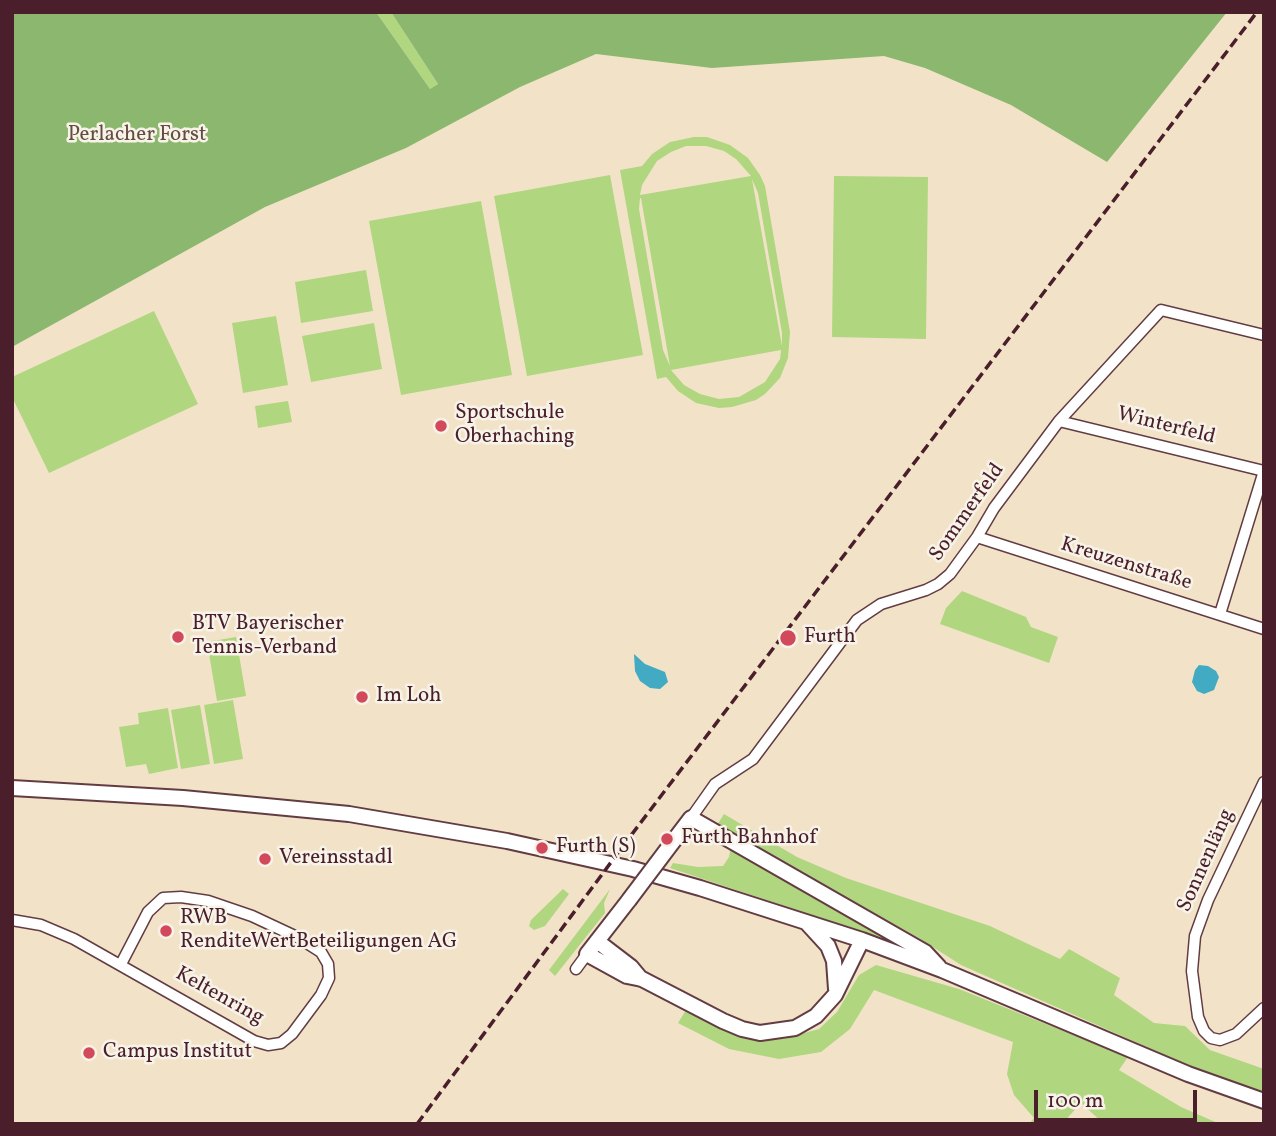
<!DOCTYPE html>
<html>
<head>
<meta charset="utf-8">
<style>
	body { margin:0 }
	#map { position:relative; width:1276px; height:1136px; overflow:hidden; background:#f2e3c8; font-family:Vollkorn,serif }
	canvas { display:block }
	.frame { position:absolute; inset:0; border:14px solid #4a1f2b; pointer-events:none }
	.scale { position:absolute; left:1034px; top:1090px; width:163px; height:32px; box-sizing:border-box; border:4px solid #4a1f2b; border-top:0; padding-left:9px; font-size:21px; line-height:24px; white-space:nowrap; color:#4a1f2b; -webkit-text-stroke:5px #f7f3e8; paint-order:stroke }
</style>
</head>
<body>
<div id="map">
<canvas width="1276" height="1136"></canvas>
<div class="frame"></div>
<div class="scale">100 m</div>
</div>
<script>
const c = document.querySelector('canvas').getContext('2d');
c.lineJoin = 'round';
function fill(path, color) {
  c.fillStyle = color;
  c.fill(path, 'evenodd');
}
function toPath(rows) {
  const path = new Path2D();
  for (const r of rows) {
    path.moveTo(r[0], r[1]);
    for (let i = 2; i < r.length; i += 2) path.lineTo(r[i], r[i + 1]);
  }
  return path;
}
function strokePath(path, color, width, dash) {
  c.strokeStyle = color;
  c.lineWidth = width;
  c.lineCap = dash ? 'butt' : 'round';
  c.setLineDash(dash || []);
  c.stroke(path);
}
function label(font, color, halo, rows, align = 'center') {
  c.font = font + ' Vollkorn,serif';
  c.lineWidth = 5;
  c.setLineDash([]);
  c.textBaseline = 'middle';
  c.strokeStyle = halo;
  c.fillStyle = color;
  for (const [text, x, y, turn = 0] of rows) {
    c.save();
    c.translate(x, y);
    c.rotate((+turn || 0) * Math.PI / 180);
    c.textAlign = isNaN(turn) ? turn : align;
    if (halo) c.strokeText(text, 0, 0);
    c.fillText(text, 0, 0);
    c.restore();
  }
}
fill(toPath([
	[376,12,391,12,438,84,430,89],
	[694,137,707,137,730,145,748,158,760,175,765,186,790,332,788,358,780,378,765,394,756,400,732,407,719,408,696,403,678,391,666,377,657,379,620,170,642,166,652,154,670,142],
	[686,146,706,146,724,151,736,159,751,176,640,195,642,185,657,161,671,152],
	[752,179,758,193,782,333,782,346],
	[640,198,641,198,670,366,663,350,639,209],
	[781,350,780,359,765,382,739,397,719,399,700,394,684,385,671,370],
	[610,175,643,355,527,376,494,196],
	[834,176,928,177,926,339,832,337],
	[481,201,512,375,401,395,369,221],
	[366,270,373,311,301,323,295,282],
	[154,311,198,404,49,473,12,397,12,377],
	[276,316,288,385,243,393,232,323],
	[374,323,382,369,311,382,302,336],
	[288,401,292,422,258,428,255,406],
	[962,591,1026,617,1031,627,1058,637,1049,663,940,624,946,608],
	[236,637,246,696,217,701,207,642],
	[233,700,243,759,214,764,204,705],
	[200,705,210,764,181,769,171,710],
	[168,708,178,768,149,774,146,764,126,767,119,727,139,724,138,713],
	[724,814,797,857,846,878,990,926,1060,959,1069,949,1120,978,1114,995,1154,1023,1185,1026,1210,1050,1264,1069,1264,1093,1190,1066,961,965,919,938,717,825],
	[731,847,902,945,670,868,673,863,698,867,723,866,729,857],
	[563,889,569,894,545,926,534,930,529,926,531,920],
	[610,889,604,903,605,913,555,976,549,970],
	[876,965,959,989,1128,1057,1119,1070,1181,1107,1220,1124,1104,1124,1081,1103,1062,1124,1029,1124,1034,1118,1014,1095,1007,1074,1013,1042,874,990,850,1029,821,1052,779,1059,729,1049,678,1023,686,1010,734,1032,763,1039,793,1036,819,1029,837,1012,859,975]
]), '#b0d680');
fill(toPath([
	[12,12,376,12,430,89,438,84,391,12,1227,12,1107,162,1011,105,925,68,884,56,712,68,596,54,520,87,406,148,265,207,12,347]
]), '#8cb76e');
fill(toPath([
	[634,654,645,664,665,672,668,682,660,689,650,688,640,681,635,671],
	[1199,665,1208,666,1216,671,1219,677,1214,690,1204,694,1197,691,1192,682,1195,670]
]), '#42aac2');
const street = toPath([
	[1059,421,1264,471],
	[977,537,1264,629],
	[1220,614,1264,471],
	[1264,782,1208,900,1195,936,1192,971,1198,1017,1204,1031,1211,1038,1220,1040,1236,1034,1264,1008],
	[691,818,715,784,753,759,857,620,881,604,926,590,938,584,950,574,977,537,994,508,1059,421,1161,310,1264,335],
	[12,920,41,925,74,939,254,1041,268,1045,281,1043,292,1034,321,995,329,978,328,964,321,952,299,938,252,916,208,901,181,897,163,898,148,912,121,964],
	[576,969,587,954]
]);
const secondary = toPath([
	[12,788,183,798,349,814,507,841,633,869,700,888,862,940,942,970,1188,1074,1264,1101],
	[675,839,691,818,925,952,939,967],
	[629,900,587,954,627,976,642,979,723,1021,742,1029,760,1033,795,1028,816,1016,835,995,862,940],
	[806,922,828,946,834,961,836,989],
	[597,941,631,967,641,979]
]);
strokePath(street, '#633c43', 13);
strokePath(secondary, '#633c43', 18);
strokePath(street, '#fff', 10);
strokePath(secondary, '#fff', 14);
strokePath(toPath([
	[417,1124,629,838,1257,12]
]), '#4a1f2b', 3.5, [10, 5]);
const secondaryBridge = toPath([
	[629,900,675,839]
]);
strokePath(secondaryBridge, '#633c43', 18, []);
strokePath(secondaryBridge, '#fff', 14);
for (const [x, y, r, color] of [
	[441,426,7,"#d1495b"],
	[178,637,7,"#d1495b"],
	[788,638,9,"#d1495b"],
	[362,697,7,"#d1495b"],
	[667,839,7,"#d1495b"],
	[542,848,7,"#d1495b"],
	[265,859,7,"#d1495b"],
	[166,931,7,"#d1495b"],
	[89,1053,7,"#d1495b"]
]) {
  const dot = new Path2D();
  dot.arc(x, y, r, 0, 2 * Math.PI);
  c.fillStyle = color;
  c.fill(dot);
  strokePath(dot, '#f7f3e8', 2.5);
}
label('21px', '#644d40', '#f7f3e8', [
	["Perlacher Forst",137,136]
]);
label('21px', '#4a1f2b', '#f7f3e8', [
	["Sportschule",455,414],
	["Oberhaching",455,438],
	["BTV Bayerischer",192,625],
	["Tennis-Verband",192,649],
	["Furth",804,638],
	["Im Loh",376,697],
	["Furth Bahnhof",681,839],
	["Furth (S)",556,848],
	["Vereinsstadl",279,859],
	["RWB",180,919],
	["RenditeWertBeteiligungen AG",180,943],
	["Campus Institut",103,1053]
], 'left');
label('21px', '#4a1f2b', '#f7f3e8', [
	["Winterfeld",1166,427,14],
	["Sommerfeld",968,513,-55],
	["Kreuzenstraße",1126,565,17],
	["Sonnenläng",1207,861,-66],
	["Keltenring",219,997,29]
]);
</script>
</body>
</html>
